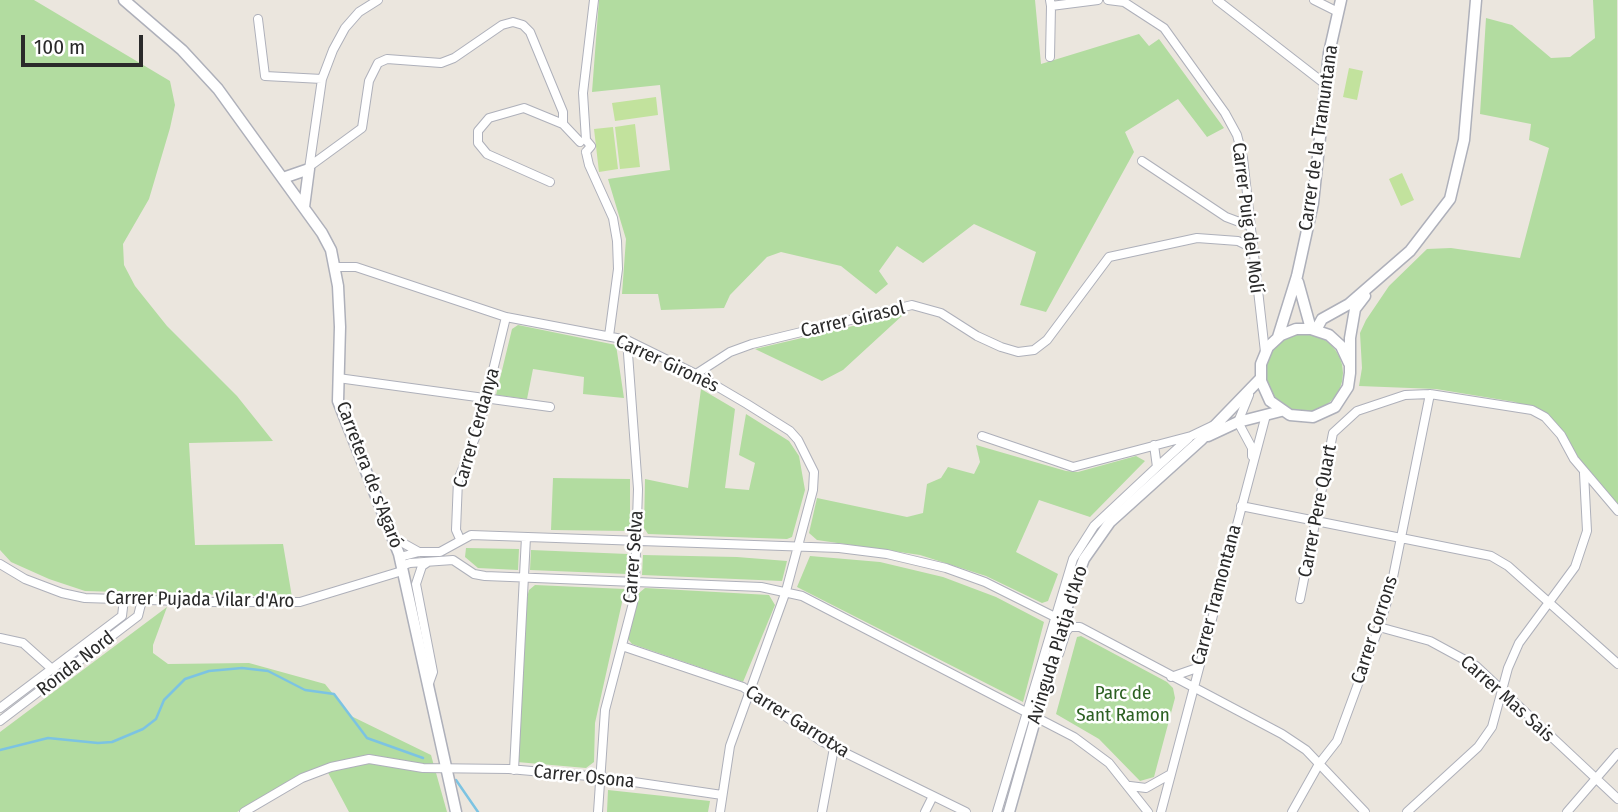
<!DOCTYPE html>
<html>
<head>
<meta charset="utf-8">
<style>
	body { margin:0 }
	#map { position:relative; width:1618px; height:812px; overflow:hidden; background:#ebe6de; font-family:"Fira Sans Condensed",sans-serif }
	canvas { display:block }
	.scale { position:absolute; left:21px; top:35px; width:122px; height:32px; box-sizing:border-box; border:4px solid #2a2a2a; border-top:0; padding-left:9px; font-size:21px; line-height:24px; white-space:nowrap; color:#2a2a2a; -webkit-text-stroke:5px #fff; paint-order:stroke }
</style>
</head>
<body>
<div id="map">
<canvas width="1618" height="812"></canvas>
<div class="scale">100 m</div>
</div>
<script>
const c = document.querySelector('canvas').getContext('2d');
c.lineJoin = 'round';
function fill(path, color) {
  c.fillStyle = color;
  c.fill(path, 'evenodd');
}
function toPath(rows) {
  const path = new Path2D();
  for (const r of rows) {
    if (r.length === 3) {
      path.moveTo(r[0] + r[2], r[1]);
      path.arc(r[0], r[1], r[2], 0, 2 * Math.PI);
      continue;
    }
    path.moveTo(r[0], r[1]);
    for (let i = 2; i < r.length; i += 2) path.lineTo(r[i], r[i + 1]);
  }
  return path;
}
function strokePath(path, color, width, dash) {
  c.strokeStyle = color;
  c.lineWidth = width;
  c.lineCap = dash ? 'butt' : 'round';
  c.setLineDash(dash || []);
  c.stroke(path);
}
function label(font, color, halo, rows, align = 'center') {
  c.font = font + ' "Fira Sans Condensed",sans-serif';
  c.lineWidth = 5;
  c.setLineDash([]);
  c.textBaseline = 'middle';
  c.strokeStyle = halo;
  c.fillStyle = color;
  for (const [text, x, y, turn = 0] of rows) {
    c.save();
    c.translate(x, y);
    c.rotate((+turn || 0) * Math.PI / 180);
    c.textAlign = isNaN(turn) ? turn : align;
    if (halo) c.strokeText(text, 0, 0);
    c.fillText(text, 0, 0);
    c.restore();
  }
}
fill(toPath([
	[0,0,34,0,170,81,175,105,170,128,149,199,123,244,124,265,135,286,167,326,237,396,273,441,189,443,195,545,283,544,292,597,85,591,49,579,11,562,0,550],
	[599,0,1035,0,1041,64,1139,34,1149,46,1159,39,1224,128,1207,137,1178,99,1125,132,1134,152,1046,312,1020,305,1036,252,974,224,923,263,897,246,879,271,888,284,876,294,841,266,781,252,767,257,730,295,724,308,661,310,658,294,622,294,626,239,608,179,670,170,660,85,592,92],
	[1593,0,1617,0,1618,511,1574,457,1550,419,1515,402,1436,389,1359,386,1362,368,1360,333,1366,320,1389,286,1427,249,1451,248,1520,258,1549,148,1529,140,1531,124,1480,114,1486,18,1512,25,1551,58,1570,57,1595,38],
	[904,314,843,370,822,381,755,349],
	[518,325,616,345,624,398,583,394,584,377,533,369,527,399,496,395,512,329],
	[1304,373,39],
	[701,389,735,409,725,488,749,490,755,463,739,455,746,414,789,441,799,456,805,490,792,537,787,539,648,534,644,528,645,479,688,488],
	[976,445,1066,471,1078,472,1136,456,1145,461,1090,517,1039,500,1016,552,1058,574,1048,601,1042,603,986,576,920,555,817,540,809,533,817,498,907,517,923,513,927,484,941,478,948,467,974,474,980,462],
	[553,478,630,479,630,525,627,531,551,530],
	[466,548,519,549,518,570,478,568,465,557],
	[531,550,628,554,627,574,530,570],
	[643,555,737,557,787,561,782,581,642,575],
	[810,556,880,562,943,577,996,597,1044,622,1023,702,797,587],
	[535,585,625,589,595,723,594,762,586,768,517,762,524,609,529,590],
	[645,588,769,595,775,605,743,682,632,644,628,639,639,593],
	[167,607,153,645,153,653,168,664,249,663,325,684,351,716,431,755,447,812,349,812,325,767,303,774,237,812,0,812,0,732],
	[1081,636,1167,682,1173,688,1175,698,1154,777,1140,781,1099,739,1056,714,1077,637],
	[608,790,710,801,708,812,607,812]
]), '#b2dca0');
fill(toPath([
	[1349,68,1363,71,1357,100,1343,97],
	[656,97,658,115,615,121,612,103],
	[635,124,640,167,620,169,615,127],
	[613,127,618,169,599,172,594,129],
	[1402,173,1414,200,1401,206,1389,179]
]), '#c2e29d');
strokePath(toPath([
	[0,750,48,738,98,743,112,742,143,729,156,719,164,700,185,679,209,671,242,668,268,671,305,690,334,694,367,738,423,758],
	[456,780,478,812]
]), '#7cc3e2', 2.5);
const street = toPath([
	[1050,0,1051,6,1098,0],
	[1108,0,1124,2,1164,28,1225,113,1237,135,1243,158,1265,352],
	[1217,0,1325,84],
	[1314,0,1338,12],
	[258,19,265,76,322,79],
	[1050,57,1051,6],
	[586,152,589,165,613,218,617,241,618,269,609,336],
	[586,152,591,146,586,140,583,93,594,0],
	[1142,161,1226,217,1250,226],
	[310,166,362,128,369,81,378,63,387,59,441,63,454,58,502,25,513,22,523,25,530,32,563,112,563,124],
	[309,169,322,79,333,50,345,28,359,12,378,0],
	[550,182,487,154,478,143,478,131,489,118,524,108,563,124,580,142],
	[336,267,356,267,506,317,627,340,696,374,747,404,790,431,798,440,814,472,813,490,786,591,730,746,720,812],
	[696,374,730,352,752,344,912,305,941,313,977,336,1001,347,1018,352,1034,350,1047,340,1109,257,1197,238,1238,241,1252,248],
	[338,378,550,407],
	[1249,395,1238,422,1252,448,1252,456],
	[982,436,1073,467,1191,436,1214,425],
	[1157,467,1189,438],
	[1241,506,1491,556,1508,566,1618,664],
	[394,538,419,552],
	[460,539,456,530,458,480,479,428,506,317],
	[400,557,419,552,440,552,471,535,839,548,887,554,946,568,985,582,1055,617],
	[428,562,422,566,416,584,433,672,428,686],
	[0,564,25,579,62,593,85,598,213,602,300,602,402,571],
	[401,566,410,563,453,560,474,574,485,576,761,587,802,596,1074,737,1109,763,1148,812],
	[1300,599,1333,433,1357,411,1405,395,1430,394,1532,410,1545,417,1561,435,1574,459,1618,511],
	[1379,627,1430,641,1476,666,1618,799],
	[0,638,23,643,52,669],
	[622,646,743,687,821,741,966,812],
	[1059,654,1066,632,1070,627,1080,627,1282,734,1306,750,1365,812],
	[1171,677,1197,668],
	[0,708,122,616,124,599],
	[0,721,138,616,142,600],
	[514,770,526,537],
	[1130,786,1146,788,1169,775],
	[244,812,302,778,331,767,369,759,423,768,509,769,600,777,722,795],
	[598,812,605,710,633,603,635,582,638,489,627,340],
	[822,812,834,748],
	[925,812,933,796],
	[997,812,1073,559,1094,526,1157,467,1154,445],
	[1161,812,1266,415],
	[1292,812,1319,764,1337,741,1379,627,1390,592,1430,394],
	[1407,812,1478,747,1492,727,1508,668,1519,643,1575,567,1587,531,1584,473],
	[1567,812,1618,753]
]);
const secondary = toPath([
	[124,0,182,50,218,89,322,233,331,250,338,286,340,327,338,401,399,554,456,812],
	[283,178,309,169,304,207],
	[1298,282,1311,329],
	[1316,330,1322,319,1349,304,1410,251,1450,199,1464,140,1476,0],
	[1278,337,1297,276,1313,203,1329,53,1341,0],
	[1349,363,1341,346,1329,335,1311,329,1296,329,1281,335,1268,347,1261,364,1261,381,1270,401,1290,415,1313,417,1335,407,1348,387,1350,373,1350,338,1355,309,1365,296],
	[1208,436,1238,422,1281,411],
	[1009,812,1071,593,1084,559,1110,522,1201,440,1261,378]
]);
strokePath(street, '#aeb0ba', 10);
strokePath(secondary, '#aeb0ba', 13);
strokePath(street, '#fff', 8);
strokePath(secondary, '#fff', 10);
label('19px', '#2a2a2a', '#fff', [
	["Carrer de la Tramuntana",1319,138,-82],
	["Carrer Puig del Molí",1247,218,83],
	["Carrer Girasol",853,320,-13],
	["Carrer Gironès",667,364,25],
	["Carrer Cerdanya",477,428,-74],
	["Carretera de s'Agaró",369,475,69],
	["Carrer Pere Quart",1318,511,-79],
	["Carrer Selva",634,557,-86],
	["Carrer Tramontana",1217,595,-75],
	["Carrer Pujada Vilar d'Aro",200,600,1],
	["Carrer Corrons",1375,630,-72],
	["Avinguda Platja d'Aro",1058,645,-73],
	["Ronda Nord",76,664,-38],
	["Carrer Mas Sais",1507,699,42],
	["Carrer Garrotxa",797,722,32],
	["Carrer Osona",584,777,6]
]);
label('19px', '#2c6022', '#fff', [
	["Parc de",1123,694],
	["Sant Ramon",1123,716]
]);
</script>
</body>
</html>
